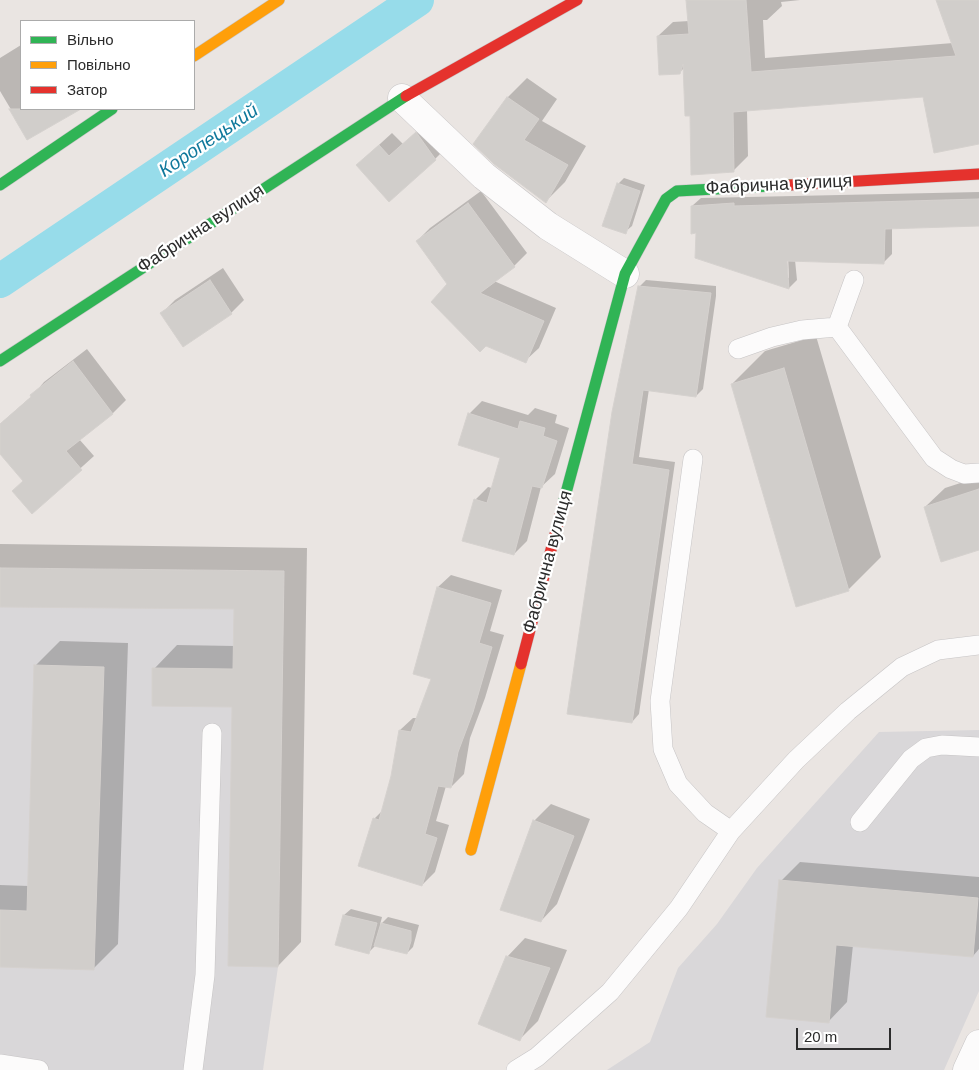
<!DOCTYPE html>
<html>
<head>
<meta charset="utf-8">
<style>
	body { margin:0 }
	#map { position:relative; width:979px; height:1070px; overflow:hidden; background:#eae5e2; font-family:Arial,sans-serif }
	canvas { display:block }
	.legend { position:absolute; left:20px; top:20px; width:175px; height:90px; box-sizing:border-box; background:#fff; border:1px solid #ababab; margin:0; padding:6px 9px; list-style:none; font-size:15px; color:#2c2c2c }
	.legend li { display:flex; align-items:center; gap:10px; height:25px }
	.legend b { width:25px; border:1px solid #ababab }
	.scale { position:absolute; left:796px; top:1028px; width:95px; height:22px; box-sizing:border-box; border:2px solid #2c2c2c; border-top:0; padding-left:6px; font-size:15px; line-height:18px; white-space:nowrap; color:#2c2c2c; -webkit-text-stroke:4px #fff; paint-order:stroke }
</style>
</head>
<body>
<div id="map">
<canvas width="979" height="1070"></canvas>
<ul class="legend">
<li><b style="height:6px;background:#30b455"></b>Вільно</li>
<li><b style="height:6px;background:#ff9f0a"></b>Повільно</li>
<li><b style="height:6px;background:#e5322d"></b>Затор</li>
</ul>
<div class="scale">20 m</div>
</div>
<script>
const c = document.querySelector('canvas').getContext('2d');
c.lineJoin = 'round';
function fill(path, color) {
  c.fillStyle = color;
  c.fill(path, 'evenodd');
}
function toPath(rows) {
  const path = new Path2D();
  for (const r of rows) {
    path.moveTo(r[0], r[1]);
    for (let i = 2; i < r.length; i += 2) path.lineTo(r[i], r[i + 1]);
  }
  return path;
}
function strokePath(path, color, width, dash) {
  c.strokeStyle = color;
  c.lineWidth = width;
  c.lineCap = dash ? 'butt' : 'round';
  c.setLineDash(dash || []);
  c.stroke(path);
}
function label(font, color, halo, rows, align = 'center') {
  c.font = font + ' Arial,sans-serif';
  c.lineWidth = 4.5;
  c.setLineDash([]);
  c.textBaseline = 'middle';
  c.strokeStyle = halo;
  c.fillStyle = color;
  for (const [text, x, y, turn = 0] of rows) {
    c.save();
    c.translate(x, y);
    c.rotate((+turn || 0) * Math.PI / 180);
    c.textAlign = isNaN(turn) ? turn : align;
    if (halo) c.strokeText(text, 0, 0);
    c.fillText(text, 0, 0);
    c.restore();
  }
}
fill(toPath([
	[30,568,284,571,278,967,263,1070,0,1070,0,570],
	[979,730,979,991,944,1070,607,1070,650,1042,678,968,717,924,757,868,879,732]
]), '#d9d7d9');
fill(toPath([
	[688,0,800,0,781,2,782,6,767,20,763,20,765,58,953,43,937,0,979,0,979,143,924,96,747,110,748,156,733,171,691,114,685,67,679,73,658,36,673,22,689,21],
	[21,45,21,109,74,109,67,115,28,138,0,91,0,58],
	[527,78,557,99,542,121,586,146,565,182,546,201,475,144,508,97],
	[429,121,448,146,435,159,357,165,392,133,403,144],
	[624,178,645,185,632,226,625,232,618,184],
	[481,191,527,253,514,266,494,281,556,308,539,348,525,361,449,284,417,241,430,228],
	[979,192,979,225,892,227,892,254,883,263,795,260,797,280,789,288,697,232,692,206,701,198],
	[785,255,788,255,789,278,787,278],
	[223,268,244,300,231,313,183,345,162,313,175,300],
	[646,280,716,286,716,296,703,389,696,396,649,389,639,457,675,462,639,714,632,722,614,411,639,287],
	[816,336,881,557,848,590,732,384,765,351],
	[87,349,126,400,113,413,79,439,94,456,32,512,24,481,0,452,0,424,32,396,44,382],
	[482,401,528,415,535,408,557,415,555,423,569,428,555,474,541,487,527,541,514,554,475,500,488,487,492,488,502,457,469,414],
	[979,477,979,549,925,507,945,488],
	[0,544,307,548,301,942,278,966,234,706,154,669,177,645,235,646,235,608,0,606],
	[451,575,502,590,490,631,504,635,485,698,470,738,464,774,451,787,446,786,436,821,449,825,435,872,422,885,374,819,383,810,392,776,400,730,413,718,417,718,432,678,415,673,438,587],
	[60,641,128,643,118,944,94,968,0,966,0,885,29,886,36,665],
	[551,804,590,819,557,904,541,921,534,821],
	[800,862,979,877,979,949,973,956,853,945,847,1002,828,1022,781,881],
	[351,909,382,917,380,925,388,917,419,925,413,947,407,953,375,946,369,952,344,915],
	[525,938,567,950,538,1021,520,1039,507,957]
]), '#0003');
strokePath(toPath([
	[0,281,417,0]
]), '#97dcea', 34);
const building = toPath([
	[686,0,746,0,751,72,956,56,936,0,979,0,979,144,934,153,923,97,733,112,734,172,691,175,690,116,685,116,683,64,680,74,659,75,657,36,689,34,686,0],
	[507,97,539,119,524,140,568,165,546,203,494,164,473,144,507,97],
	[9,109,81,109,27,140,9,109],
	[416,132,436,160,389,202,356,165,379,145,389,156,416,132],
	[617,183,640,191,626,234,602,226,617,183],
	[979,199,979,226,885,229,884,264,787,261,789,289,695,258,696,233,691,234,691,206,734,203,734,206,979,199],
	[468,203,515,267,480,293,544,321,526,363,486,346,480,352,431,302,447,284,416,241,468,203],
	[210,280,232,314,183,347,160,313,210,280],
	[638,286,711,293,696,397,643,390,632,464,669,470,632,723,567,714,612,412,638,286],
	[73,361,113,414,66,451,82,470,32,514,12,491,23,481,0,454,0,424,31,397,30,395,73,361],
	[784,368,849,591,796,607,731,384,784,368],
	[468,413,518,429,520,421,545,428,543,436,557,441,542,488,532,486,514,555,462,541,474,499,487,503,500,458,458,445,468,413],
	[979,489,979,550,941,562,924,507,979,489],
	[0,568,284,571,278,967,228,966,232,707,152,706,152,668,233,669,234,609,0,607,0,568],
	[437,587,491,603,479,643,492,647,473,712,458,752,451,788,438,786,425,834,437,838,422,886,358,866,373,818,379,820,391,776,399,730,411,732,431,679,413,674,437,587],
	[34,665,104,667,94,970,0,967,0,910,27,911,34,665],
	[533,820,574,836,541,922,500,910,533,820],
	[779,880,978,898,973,957,836,945,829,1023,766,1017,779,880],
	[343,915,377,923,369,954,335,945,343,915],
	[381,923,411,931,411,941,407,954,374,946,381,923],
	[506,956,550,968,520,1041,478,1024,506,956]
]);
fill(building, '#d1cecb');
strokePath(building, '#d5d1ce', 1);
const lane = toPath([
	[837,327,854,280],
	[738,349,772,337,802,330,837,327,934,458,951,469,964,474,979,473],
	[693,459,660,701,663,749,678,784,705,813,731,831],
	[860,822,911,759,926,748,942,745,979,747],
	[0,1064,39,1070],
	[193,1070,205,975,212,733],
	[516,1070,537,1057,610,992,679,908,731,831,796,760,848,711,902,667,938,650,979,645]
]);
const street = toPath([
	[402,98,484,176,548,226,625,274],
	[967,1070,979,1044]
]);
const fast = toPath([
	[0,185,112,109],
	[0,361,406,96],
	[563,504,625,274,666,199,677,191,790,185]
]);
const slow = toPath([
	[194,56,279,0],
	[471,850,521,664]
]);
const jam = toPath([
	[406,96,577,0],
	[790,185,979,174],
	[521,664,563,504]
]);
strokePath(lane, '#c6c4c5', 20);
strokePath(street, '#c6c4c5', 29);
strokePath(fast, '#c6c4c5', 12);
strokePath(slow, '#c6c4c5', 12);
strokePath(jam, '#c6c4c5', 12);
strokePath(lane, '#fcfbfb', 19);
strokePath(street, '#fcfbfb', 28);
strokePath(fast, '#30b455', 11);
strokePath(slow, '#ff9f0a', 11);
strokePath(jam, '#e5322d', 11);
label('18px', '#2c2c2c', '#fff', [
	["Фабрична вулиця",779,185,-3],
	["Фабрична вулиця",201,229,-33],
	["Фабрична вулиця",548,562,-75]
]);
label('italic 19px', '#10799c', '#fff', [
	["Коропецький",209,141,-34]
]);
</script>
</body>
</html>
